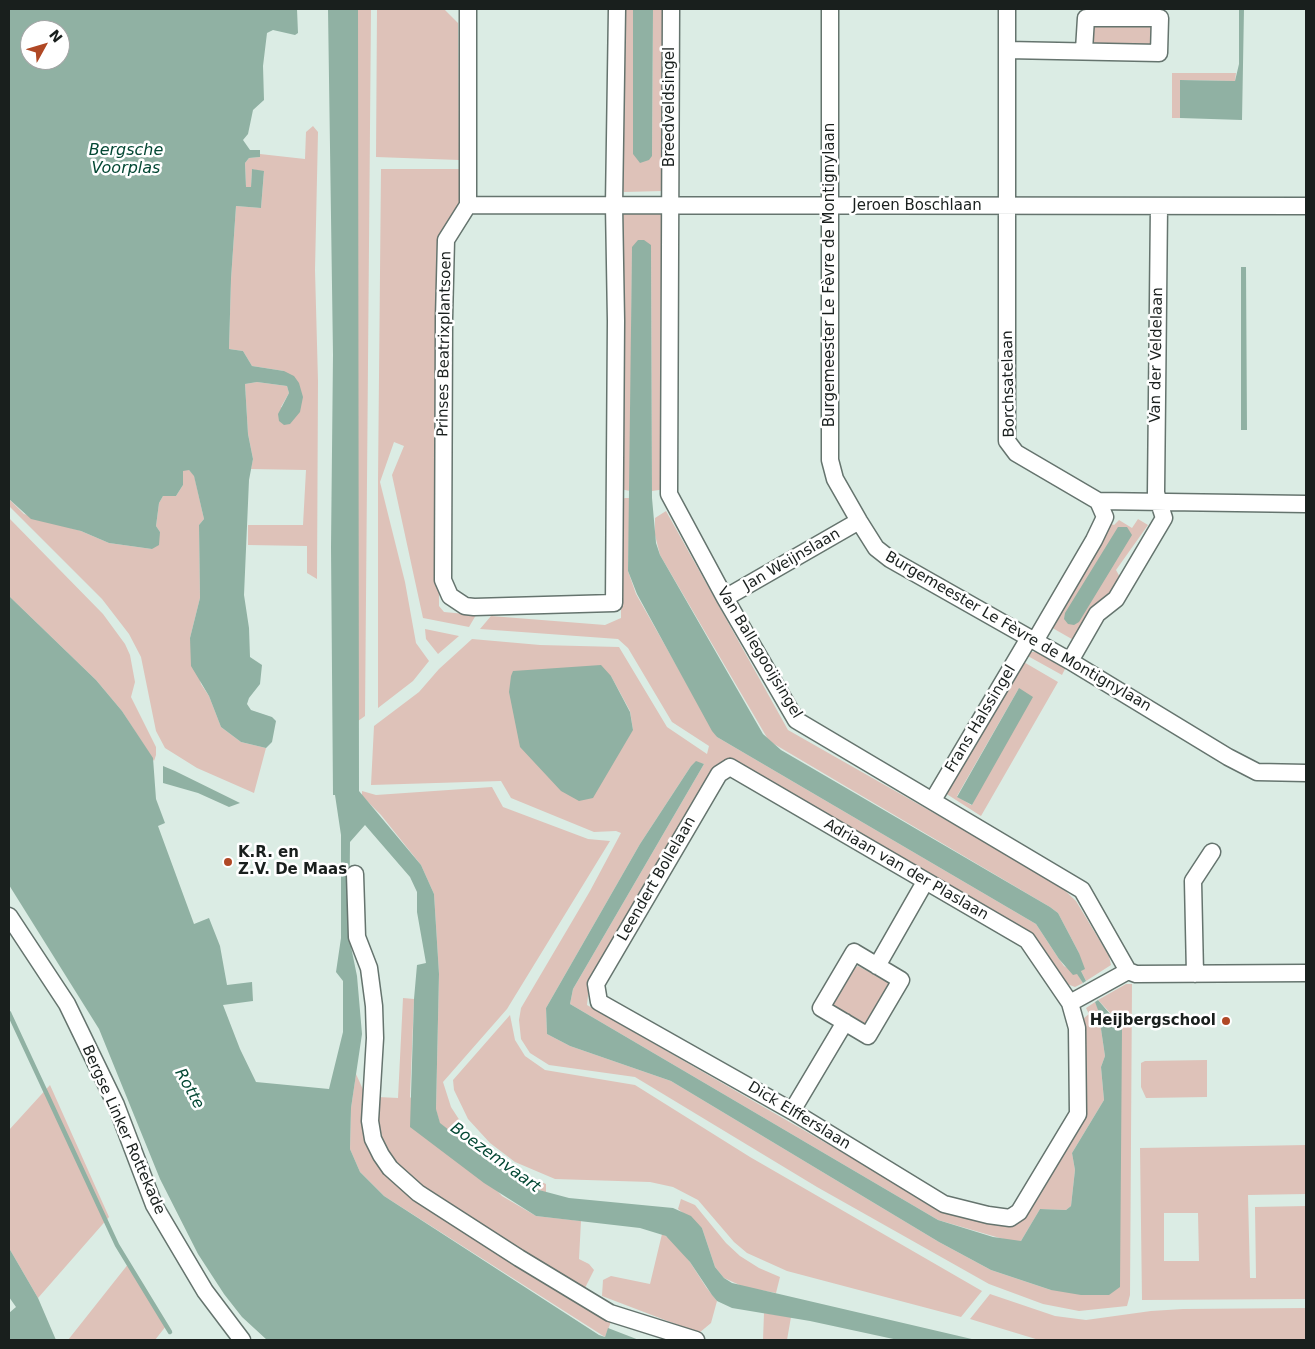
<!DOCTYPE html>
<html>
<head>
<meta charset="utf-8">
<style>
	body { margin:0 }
	#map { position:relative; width:1315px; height:1349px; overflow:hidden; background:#dbece4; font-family:"DejaVu Sans",sans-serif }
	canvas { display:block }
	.frame { position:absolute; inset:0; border:10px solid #191f1d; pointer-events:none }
	.north { position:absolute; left:20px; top:20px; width:50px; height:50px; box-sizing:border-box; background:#fff; border:1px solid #a3a5a5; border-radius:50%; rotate:51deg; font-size:14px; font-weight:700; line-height:20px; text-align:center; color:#191f1d }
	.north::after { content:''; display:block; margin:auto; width:18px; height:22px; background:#b04825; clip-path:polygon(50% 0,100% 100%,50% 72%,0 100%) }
</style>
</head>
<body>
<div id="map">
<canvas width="1315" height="1349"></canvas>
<div class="frame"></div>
<div class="north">N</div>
</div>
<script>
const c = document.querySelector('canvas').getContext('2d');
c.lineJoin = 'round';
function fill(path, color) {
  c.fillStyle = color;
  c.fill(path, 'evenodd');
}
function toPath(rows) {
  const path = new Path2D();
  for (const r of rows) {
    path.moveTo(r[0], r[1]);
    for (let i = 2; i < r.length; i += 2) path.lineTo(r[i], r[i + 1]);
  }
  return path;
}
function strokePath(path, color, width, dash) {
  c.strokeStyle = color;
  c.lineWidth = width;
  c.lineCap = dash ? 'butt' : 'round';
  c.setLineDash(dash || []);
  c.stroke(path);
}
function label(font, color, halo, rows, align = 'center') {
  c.font = font + ' "DejaVu Sans",sans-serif';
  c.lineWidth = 5;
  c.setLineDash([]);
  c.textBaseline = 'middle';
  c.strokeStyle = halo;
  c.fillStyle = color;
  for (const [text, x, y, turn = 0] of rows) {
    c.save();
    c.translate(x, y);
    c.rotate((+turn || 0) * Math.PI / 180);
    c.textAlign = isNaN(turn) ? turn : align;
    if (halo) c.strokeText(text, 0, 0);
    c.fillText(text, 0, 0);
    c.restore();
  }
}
fill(toPath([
	[358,9,371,9,365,716,358,721],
	[377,9,444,9,458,23,459,160,376,157],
	[622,9,633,9,633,154,652,156,653,9,665,9,664,187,662,191,624,192,622,187],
	[1090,21,1154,23,1153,48,1090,46],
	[1172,73,1236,73,1235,81,1180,80,1180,118,1172,118],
	[313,126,318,132,315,270,318,381,317,579,307,573,307,546,248,545,248,525,303,525,306,470,251,469,253,459,248,434,245,384,257,382,287,386,289,393,281,407,300,412,284,371,252,366,243,351,229,349,231,279,236,206,261,208,264,172,252,169,251,188,246,187,245,163,249,158,260,157,260,154,305,159,306,132],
	[381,169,460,169,459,206,438,246,439,606,444,612,476,615,469,627,423,618,392,475,404,446,394,442,380,482,405,582,416,643,429,661,413,681,378,708,378,480],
	[622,213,662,214,663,489,659,490,652,491,651,245,632,247,630,491,620,489],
	[182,470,189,470,194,475,204,519,199,525,200,598,190,638,201,684,209,696,221,727,241,742,266,748,254,793,197,768,165,748,156,731,141,657,129,634,102,599,9,506,9,499,24,514,81,531,109,543,152,549,160,532,156,526,159,503,163,496,176,496,183,485],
	[625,498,630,498,628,571,636,594,717,737,1036,924,1059,959,1064,966,1077,973,1083,983,1075,987,1067,984,1032,933,731,759,589,985,587,1005,942,1210,1004,1225,1021,1221,1028,1214,1085,1109,1084,1018,1089,1014,1086,1008,1095,1002,1099,1010,1096,1014,1101,1029,1105,1056,1101,1067,1104,1100,1072,1153,1075,1170,1071,1206,1066,1210,1040,1209,1021,1241,1010,1241,938,1220,570,1004,573,989,704,764,696,762,691,766,640,844,546,1008,547,1034,570,1046,671,1081,939,1242,991,1270,1051,1290,1120,1287,1120,1164,1115,1018,1098,1000,1126,984,1132,984,1130,1295,1127,1306,1079,1311,1043,1304,989,1284,817,1187,635,1077,549,1065,530,1053,521,1039,519,1020,521,1008,590,891,621,833,616,831,594,832,511,798,501,781,371,785,374,726,419,692,439,669,472,639,540,645,619,647,667,727,707,754,709,746,672,722,628,648,618,639,480,629,491,616,605,625,621,618,620,500],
	[513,671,611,676,630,711,633,730],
	[666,511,788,730,1057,883,1076,901,1109,956,1111,965,1086,981,1081,971,1079,953,1058,913,1050,907,769,741,660,555,655,535,655,518],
	[9,518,103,614,125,644,130,655,135,682,131,697,156,747,156,755,154,761,122,711,96,680,9,596],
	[1138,519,1148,525,1116,570,1122,581,1077,642,1049,626,1109,523,1114,525,1119,520,1132,528],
	[425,629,459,636,438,654,426,639],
	[1031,652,1039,652,1066,667,1062,675,1026,655],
	[1022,661,1058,682,981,816,945,793],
	[1019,688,972,805,971,805,957,796],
	[492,787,503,807,588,839,610,841,507,1009,443,1082,451,1107,471,1138,509,1167,546,1184,546,1193,520,1181,487,1160,440,1124,436,1110,439,974,434,894,421,865,381,815,362,796,362,791,376,795],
	[858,966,888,982,889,988,869,1023,862,1025,835,1010,833,1003,852,969],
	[403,998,414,999,410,1097,502,1196,536,1216,581,1221,579,1259,589,1264,594,1270,583,1292,403,1174,377,1135,378,1097,398,1098],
	[510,1015,515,1040,525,1056,545,1070,635,1085,750,1157,982,1291,961,1317,787,1271,747,1253,734,1242,698,1200,673,1187,650,1182,555,1179,515,1162,490,1143,468,1119,454,1090,453,1080],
	[1207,1060,1207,1097,1146,1098,1141,1087,1141,1063,1145,1061],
	[356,1074,365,1094,367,1142,382,1172,540,1281,571,1300,614,1314,605,1337,384,1196,360,1172,350,1149,351,1108],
	[50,1085,109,1217,38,1298,9,1248,9,1130],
	[1306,1145,1306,1194,1248,1195,1250,1278,1256,1278,1255,1207,1306,1206,1306,1299,1142,1300,1140,1148],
	[1164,1213,1198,1213,1199,1261,1164,1261],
	[681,1199,695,1205,726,1243,740,1256,759,1268,780,1277,776,1293,744,1287,724,1278,715,1267,702,1228,678,1209],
	[662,1234,673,1240,690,1262,706,1287,717,1301,711,1323,699,1333,602,1296,603,1280,611,1276,650,1284],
	[129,1263,166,1326,155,1340,68,1340],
	[990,1294,1055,1316,1086,1320,1151,1311,1183,1309,1306,1308,1306,1340,1039,1340,970,1319],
	[764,1313,791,1317,787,1340,763,1340]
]), '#dec2b9');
fill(toPath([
	[9,9,297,9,298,33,295,35,273,30,267,33,263,66,264,100,253,110,248,134,243,140,250,150,260,150,260,157,249,158,245,163,246,187,251,187,252,169,264,171,261,208,236,206,231,279,229,349,243,351,252,366,284,371,294,376,299,383,303,397,300,412,290,424,284,425,279,421,278,414,289,393,287,386,257,382,245,384,248,434,253,459,249,480,244,595,249,628,250,657,262,665,260,684,249,698,247,704,251,710,272,717,276,721,272,742,266,748,241,742,221,727,209,696,191,666,190,638,200,598,199,525,204,519,194,476,189,470,183,471,183,485,176,496,163,496,159,503,156,526,160,532,159,545,152,549,109,543,81,531,31,519,9,499],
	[30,30,60,30,60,60,30,60],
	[328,9,358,9,359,791,421,865,434,894,439,974,436,1109,440,1123,487,1160,539,1190,569,1198,673,1208,691,1216,702,1228,715,1267,724,1278,732,1283,976,1340,898,1340,810,1321,732,1308,717,1301,712,1295,690,1262,666,1236,640,1228,536,1216,484,1183,410,1127,414,999,417,965,426,963,417,912,417,892,410,877,365,825,350,842,349,937,357,976,362,1034,351,1108,350,1149,360,1172,384,1196,599,1335,605,1337,608,1328,639,1340,267,1340,242,1317,224,1294,198,1254,160,1179,99,1029,9,885,9,596,96,680,122,711,153,758,156,799,165,823,158,826,194,924,209,918,220,946,227,985,252,982,253,1001,223,1005,240,1049,256,1082,329,1089,343,1032,343,981,336,972,341,938,341,835,335,795,333,795,331,547,333,355],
	[633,9,653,9,652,156,649,160,640,163,633,154],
	[1239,9,1244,9,1242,120,1180,118,1180,80,1235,81,1239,64],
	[638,240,644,240,651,245,652,498,656,543,660,555,763,734,781,750,1050,907,1058,913,1079,953,1085,969,1081,971,1086,981,1083,983,1077,974,1073,975,1059,959,1036,924,717,737,712,731,637,594,628,571,632,247],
	[1241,267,1246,267,1247,430,1241,430],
	[1118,527,1127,527,1132,535,1079,622,1074,625,1068,624,1064,619,1065,613],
	[601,665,611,676,630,712,633,730,593,798,579,801,561,791,520,747,509,692,511,676,513,671],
	[1019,688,1033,697,972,805,957,797],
	[696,761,704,764,573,989,570,1004,938,1220,993,1237,1021,1241,1040,1209,1066,1210,1071,1206,1075,1170,1072,1153,1104,1100,1101,1067,1105,1056,1101,1029,1096,1014,1098,1010,1095,1002,1098,1000,1122,1028,1120,1287,1109,1295,1081,1295,1051,1290,991,1270,939,1242,671,1081,570,1046,547,1034,546,1008,640,844,691,766],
	[163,766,175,771,240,803,229,807,198,793,163,783],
	[9,1248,38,1298,56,1340,9,1340,9,1313,16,1307,9,1297]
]), '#90b1a3');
strokePath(toPath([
	[9,1013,117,1245,170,1332]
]), '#90b1a3', 4.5);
const minor = toPath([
	[468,9,468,205,446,240,444,318,443,580,450,596,465,606,474,607,614,603,616,321,614,205,617,9],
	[671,9,669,494,725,598,796,720,1082,890,1128,971,1136,974,1306,973],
	[830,9,830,460,835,479,859,521,876,548,890,559,1070,661,1228,757,1257,772,1306,773],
	[1007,9,1007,441,1016,453,1098,501,1306,504],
	[1007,50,1159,53,1160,18,1086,18,1084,50],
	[468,205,1306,206],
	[725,598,859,521],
	[1035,641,1094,540,1105,517,1098,501],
	[1070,661,1097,614,1116,599,1164,518,1156,493,1159,206],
	[730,767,1027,940,1070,1003,1077,1028,1078,1114,1019,1212,1010,1218,988,1215,944,1204,792,1111,599,1002,596,984,719,774,730,767],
	[933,800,1029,638],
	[355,874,357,937,369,968,374,1006,375,1038,370,1121,373,1139,381,1155,390,1168,418,1193,519,1258,610,1313,696,1340],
	[9,916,67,1004,116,1105,154,1205,205,1291,242,1340],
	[854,952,901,980,868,1036,821,1008,854,952],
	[877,966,925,882],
	[1195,974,1193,881,1212,852],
	[1070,1003,1128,971],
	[792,1111,845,1022]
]);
strokePath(minor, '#65746e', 19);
strokePath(minor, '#fff', 16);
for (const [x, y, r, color] of [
	[228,862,5,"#b04825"],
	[1226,1021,5,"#b04825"]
]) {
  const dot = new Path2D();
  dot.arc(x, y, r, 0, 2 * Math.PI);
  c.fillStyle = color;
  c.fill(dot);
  strokePath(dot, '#fff', 2);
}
label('15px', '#191f1d', '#fff', [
	["Breedveldsingel",670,107,-90],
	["Jeroen Boschlaan",917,206],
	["Burgemeester Le Fèvre de Montignylaan",830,275,-90],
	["Prinses Beatrixplantsoen",445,344,-89],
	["Van der Veldelaan",1157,355,-89],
	["Borchsatelaan",1009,384,-91],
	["Jan Weijnslaan",792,560,-30],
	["Burgemeester Le Fèvre de Montignylaan",1018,632,30],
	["Van Ballegooijsingel",759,653,59],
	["Frans Halssingel",981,719,-59],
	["Adriaan van der Plaslaan",906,870,30],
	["Leendert Bollelaan",657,879,-60],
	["Dick Elfferslaan",799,1116,31],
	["Bergse Linker Rottekade",123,1130,66]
]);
label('bold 15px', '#191f1d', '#fff', [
	["K.R. en",238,853],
	["Z.V. De Maas",238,870],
	["Heijbergschool",1216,1021,"right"]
], 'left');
label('italic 16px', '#044834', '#fff', [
	["Bergsche",126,151],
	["Voorplas",126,169],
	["Rotte",189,1089,61],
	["Boezemvaart",495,1158,36]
]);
</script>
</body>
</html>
